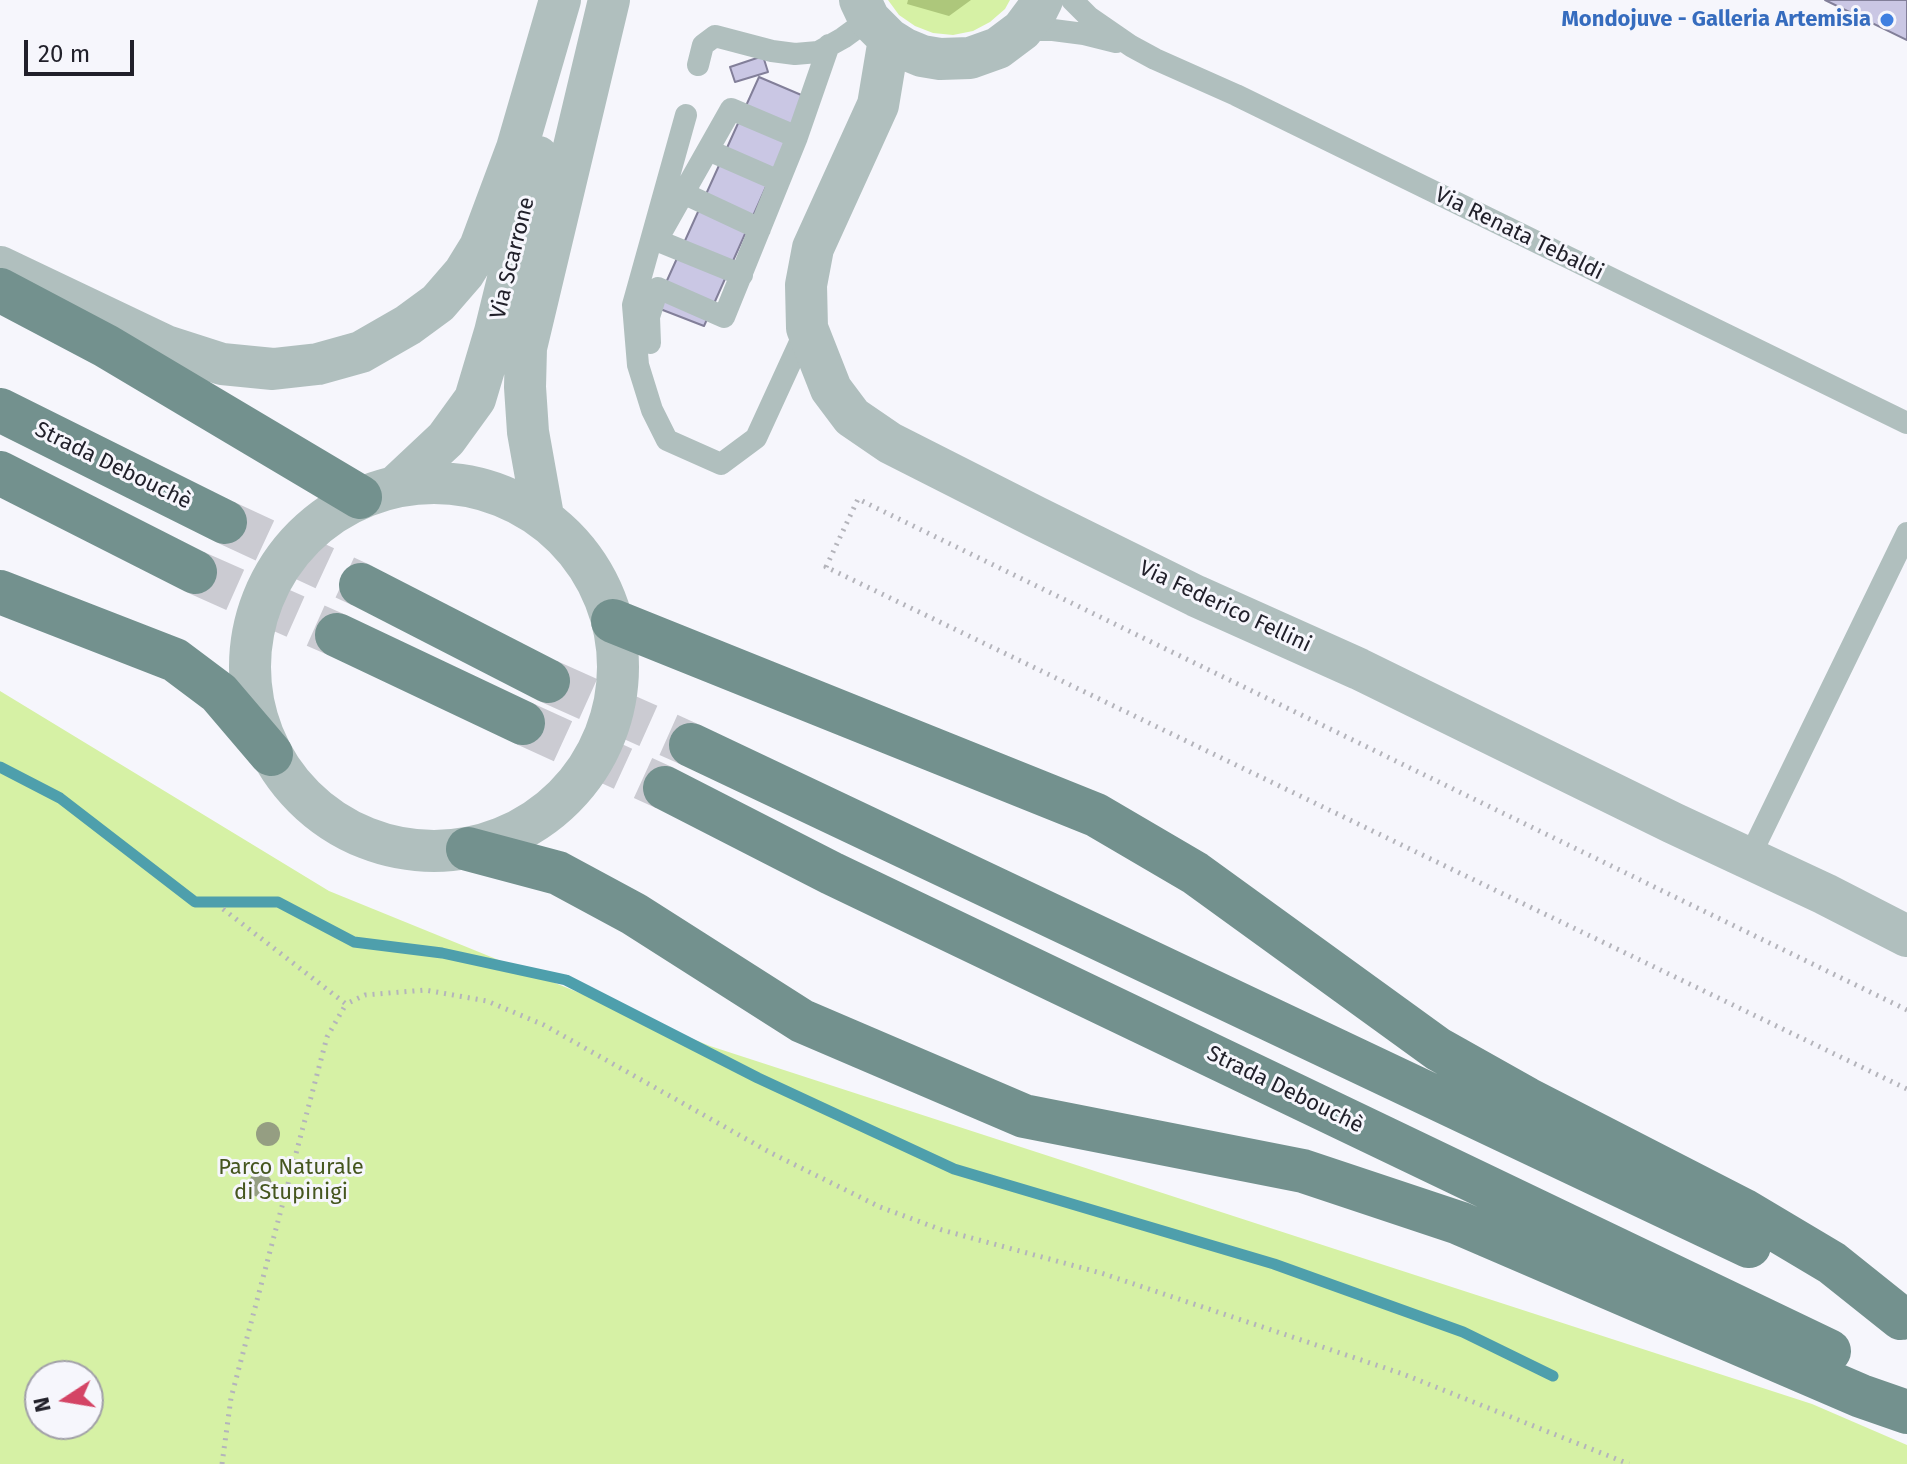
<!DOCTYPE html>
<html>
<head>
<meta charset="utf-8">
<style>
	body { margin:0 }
	#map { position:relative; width:1907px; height:1464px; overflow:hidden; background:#f6f6fc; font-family:"Fira Sans",sans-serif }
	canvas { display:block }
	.north { position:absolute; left:24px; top:1360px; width:80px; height:80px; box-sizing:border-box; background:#f6f6fc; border:2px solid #a1a0a8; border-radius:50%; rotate:258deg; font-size:22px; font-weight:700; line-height:32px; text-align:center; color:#21202a }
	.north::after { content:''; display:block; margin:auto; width:28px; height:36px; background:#d44465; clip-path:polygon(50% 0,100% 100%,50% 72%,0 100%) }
	.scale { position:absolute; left:24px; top:40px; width:110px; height:36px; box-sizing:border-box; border:4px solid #21202a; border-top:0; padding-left:10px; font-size:24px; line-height:28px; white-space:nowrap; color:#21202a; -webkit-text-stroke:6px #f6f6fc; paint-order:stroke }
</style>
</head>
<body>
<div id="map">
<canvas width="1907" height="1464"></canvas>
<div class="north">N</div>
<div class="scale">20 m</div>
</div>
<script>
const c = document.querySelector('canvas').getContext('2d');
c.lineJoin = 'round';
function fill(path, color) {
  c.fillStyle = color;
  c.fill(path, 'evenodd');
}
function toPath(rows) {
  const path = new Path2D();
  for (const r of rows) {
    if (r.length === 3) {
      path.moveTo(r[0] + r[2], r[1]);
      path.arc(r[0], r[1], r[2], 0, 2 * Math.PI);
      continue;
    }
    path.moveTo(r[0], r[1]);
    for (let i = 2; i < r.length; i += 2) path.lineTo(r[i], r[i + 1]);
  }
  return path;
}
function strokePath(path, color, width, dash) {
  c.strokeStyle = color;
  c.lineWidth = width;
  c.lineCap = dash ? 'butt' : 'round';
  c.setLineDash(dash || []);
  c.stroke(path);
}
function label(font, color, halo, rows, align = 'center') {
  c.font = font + ' "Fira Sans",sans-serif';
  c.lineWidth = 6;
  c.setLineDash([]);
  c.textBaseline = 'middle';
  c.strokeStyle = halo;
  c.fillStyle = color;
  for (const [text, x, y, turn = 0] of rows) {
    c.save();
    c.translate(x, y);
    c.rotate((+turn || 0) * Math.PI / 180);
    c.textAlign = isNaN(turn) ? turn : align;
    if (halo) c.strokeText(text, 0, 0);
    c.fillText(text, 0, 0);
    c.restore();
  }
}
fill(toPath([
	[888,0,1010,0,1005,9,990,22,973,31,953,35,933,33,915,26,899,15],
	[0,691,329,891,710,1046,1812,1404,1907,1445,1907,1464,0,1464],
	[88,1376,88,1424,40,1424,40,1376]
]), '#d6f1a5');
fill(toPath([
	[908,0,971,0,949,16,907,4]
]), '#adc77b');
strokePath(toPath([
	[0,767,60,798,195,902,278,902,354,942,442,953,566,980,758,1078,954,1169,1274,1264,1463,1332,1553,1376]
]), '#4e9fac', 11);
const building = toPath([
	[1825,0,1907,0,1907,40,1825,0],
	[763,56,768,72,735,82,730,67,763,56],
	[759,77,806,97,704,326,655,307,759,77]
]);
fill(building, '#cac7e4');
strokePath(building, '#827f99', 2);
strokePath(toPath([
	[225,522,361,585],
	[195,572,337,635],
	[548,681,691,745],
	[523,723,665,788]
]), '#cbcbd2', 44, [44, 22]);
strokePath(toPath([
	[223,909,346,1004,365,995,425,990,487,1001,544,1025,771,1153,880,1207,942,1230,1101,1273,1403,1374,1629,1464],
	[1907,1010,858,499,826,567,1907,1089],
	[222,1464,231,1398,327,1037,346,1004]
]), '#b4b4bb', 5, [2, 6]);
strokePath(toPath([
	[1072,0,1089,17,1131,46,1155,59,1236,95,1907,423],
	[1022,30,1053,30,1084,34,1116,42],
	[698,65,703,45,715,36,772,51,795,54,818,52,843,38,869,19],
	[686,115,633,305,638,365,652,410,667,440,721,464,756,438,806,329],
	[708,150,779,181],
	[683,193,760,229],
	[662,231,731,109,797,137],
	[656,240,742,275],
	[650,343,649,317,658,288,724,317,797,137,829,45],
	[1749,858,1907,533]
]), '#b0bfbe', 22);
strokePath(toPath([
	[860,0,869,19,889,39,905,49,922,56,940,59,970,58,998,48,1022,30,1037,10,1042,0],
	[889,39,878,105,813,248,806,285,807,328,831,389,852,417,890,443,1036,517,1196,596,1359,669,1673,823,1825,894,1907,936],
	[0,267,166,346,222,364,273,369,318,364,361,352,408,325,438,303,464,273,480,247,517,148,560,0],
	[434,667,184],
	[397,485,446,439,475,399,495,332,538,157],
	[543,516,528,432,525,387,526,348,609,0]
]), '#b0bfbe', 42);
strokePath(toPath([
	[0,290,106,346,360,497],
	[0,410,225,522],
	[0,473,195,572],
	[361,585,548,681],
	[0,592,175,660,219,693,271,754],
	[613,621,1096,815,1195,873,1438,1049,1527,1099,1743,1210,1832,1263,1901,1318],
	[337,635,523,723],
	[691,745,1749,1246],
	[665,788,831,873,1829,1351],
	[468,849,558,873,634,914,802,1021,1024,1116,1303,1171,1459,1223,1861,1396,1907,1412]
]), '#73918e', 44);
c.fillStyle = '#959e82';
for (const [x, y] of [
	[268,1134],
	[260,1185]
]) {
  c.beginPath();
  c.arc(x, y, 12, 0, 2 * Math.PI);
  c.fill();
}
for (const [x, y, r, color] of [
	[1887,20,8,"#3f7fe0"]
]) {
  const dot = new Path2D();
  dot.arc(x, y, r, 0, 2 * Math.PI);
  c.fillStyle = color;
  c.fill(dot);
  strokePath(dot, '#f6f6fc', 3);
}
label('bold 22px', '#366cbe', '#f6f6fc', [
	["Mondojuve - Galleria Artemisia",1871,20]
], 'right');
label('22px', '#21202a', '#f6f6fc', [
	["Via Renata Tebaldi",1519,234,26],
	["Via Scarrone",513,258,-76],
	["Strada Debouchè",113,466,26],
	["Via Federico Fellini",1225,607,25],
	["Strada Debouchè",1285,1090,26]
]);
label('22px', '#45561f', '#f6f6fc', [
	["Parco Naturale",291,1168],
	["di Stupinigi",291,1193]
]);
</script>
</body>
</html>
